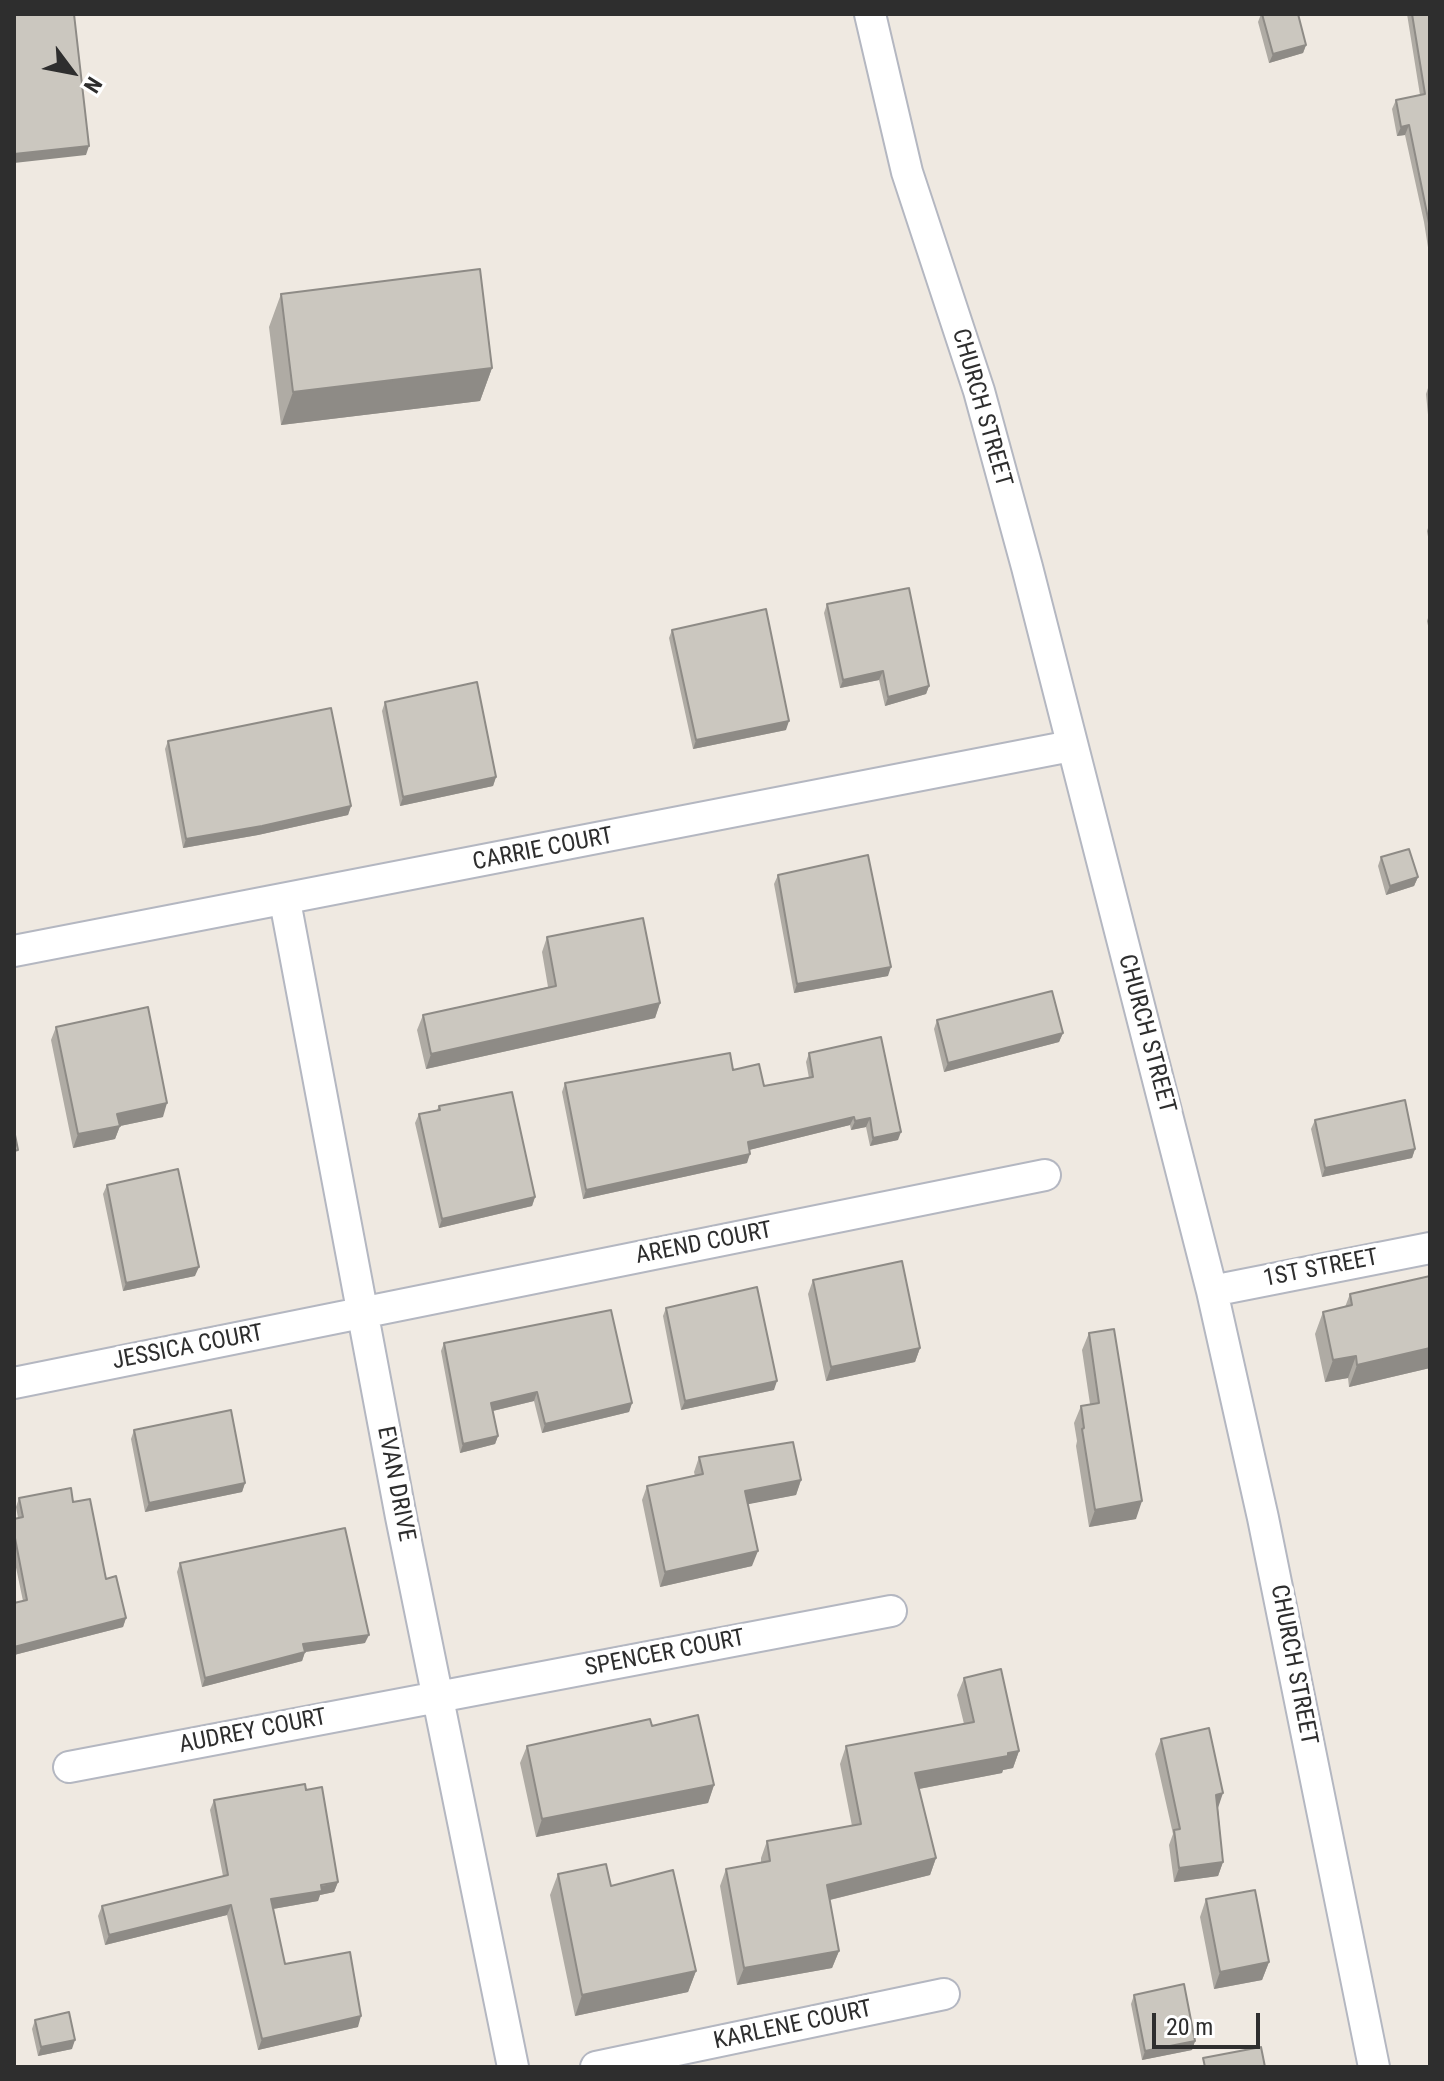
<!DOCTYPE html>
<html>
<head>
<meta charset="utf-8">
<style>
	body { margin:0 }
	#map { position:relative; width:1444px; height:2081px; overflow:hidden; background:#efe9e1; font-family:"Roboto Condensed",sans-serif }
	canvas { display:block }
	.frame { position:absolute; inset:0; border:16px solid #2e2e2e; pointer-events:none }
	.north { position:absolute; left:32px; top:32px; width:80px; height:80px; -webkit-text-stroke:6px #fff; paint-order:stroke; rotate:122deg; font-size:22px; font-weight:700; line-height:32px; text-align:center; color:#2e2e2e }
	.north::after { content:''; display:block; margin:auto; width:28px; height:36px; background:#2e2e2e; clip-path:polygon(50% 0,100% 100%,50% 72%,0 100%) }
	.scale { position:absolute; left:1152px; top:2013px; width:108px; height:36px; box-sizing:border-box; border:4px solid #2e2e2e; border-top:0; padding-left:10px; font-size:24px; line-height:28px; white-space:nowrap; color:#2e2e2e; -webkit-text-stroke:6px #fff; paint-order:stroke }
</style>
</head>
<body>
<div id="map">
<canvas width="1444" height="2081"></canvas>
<div class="frame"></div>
<div class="north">N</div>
<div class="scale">20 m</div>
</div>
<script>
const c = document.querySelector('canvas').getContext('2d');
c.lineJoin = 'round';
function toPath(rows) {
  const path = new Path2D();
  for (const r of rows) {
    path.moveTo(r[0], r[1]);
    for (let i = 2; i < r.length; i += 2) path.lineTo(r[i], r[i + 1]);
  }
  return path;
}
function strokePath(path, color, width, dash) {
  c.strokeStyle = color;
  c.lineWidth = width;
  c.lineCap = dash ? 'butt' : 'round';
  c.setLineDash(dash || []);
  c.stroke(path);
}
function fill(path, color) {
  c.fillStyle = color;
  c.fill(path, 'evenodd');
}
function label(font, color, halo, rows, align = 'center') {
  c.font = font + ' "Roboto Condensed",sans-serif';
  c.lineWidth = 8;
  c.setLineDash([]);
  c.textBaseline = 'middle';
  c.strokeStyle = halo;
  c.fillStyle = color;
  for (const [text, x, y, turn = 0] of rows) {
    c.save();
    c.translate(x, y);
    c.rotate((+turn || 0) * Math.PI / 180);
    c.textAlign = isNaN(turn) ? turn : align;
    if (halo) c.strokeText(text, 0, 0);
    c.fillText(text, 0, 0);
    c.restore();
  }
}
const street = toPath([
	[870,14,907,172,979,391,1027,567,1212,1291,1263,1518,1374,2067],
	[285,901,401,1517,513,2067],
	[14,951,1071,746],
	[1212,1291,1430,1248],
	[14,1383,1045,1175],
	[69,1767,891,1611],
	[596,2067,944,1994]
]);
strokePath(street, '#b4b7c1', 34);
strokePath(street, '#fff', 30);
fill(toPath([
	[1261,14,1298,14,1306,45,1303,53,1269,63,1258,22],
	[1407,14,1430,14,1430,260,1424,222,1405,135,1397,136,1392,109,1396,100,1420,95],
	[281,294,492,368,480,401,281,425,269,327],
	[1429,385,1430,385,1429,425,1426,394],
	[1430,522,1430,548,1427,531],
	[827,604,929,686,926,694,885,706,879,680,840,688,824,613],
	[1430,612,1430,635,1427,621],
	[672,630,786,730,693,749,669,638],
	[385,702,496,777,493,786,400,806,382,711],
	[168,741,351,806,348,815,258,835,183,848,165,749],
	[1381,857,1418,877,1414,886,1386,895,1378,866],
	[778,875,888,976,794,993,774,884],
	[547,937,660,1003,655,1018,426,1069,417,1030,423,1015,548,987,542,952],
	[937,1020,1063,1033,1059,1042,944,1072,934,1029],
	[56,1027,163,1117,120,1126,115,1139,73,1148,51,1040],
	[809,1053,898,1140,870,1146,866,1127,851,1130,850,1125,749,1150,747,1163,583,1199,562,1092,565,1083,733,1070,764,1086,809,1078,806,1062],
	[439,1106,535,1197,532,1206,439,1228,415,1123,419,1114,437,1110],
	[1315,1120,1415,1149,1412,1158,1322,1177,1311,1129],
	[107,1185,195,1276,123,1291,103,1194],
	[1430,1276,1430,1368,1349,1387,1348,1378,1325,1382,1315,1334,1323,1312,1345,1307,1350,1294],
	[813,1280,920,1348,915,1362,826,1381,808,1294],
	[666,1308,774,1390,681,1410,663,1316],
	[1089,1333,1136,1519,1089,1527,1076,1446,1077,1441,1074,1423,1081,1406,1090,1404,1082,1350],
	[444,1343,632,1403,629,1412,542,1433,534,1401,493,1411,498,1436,495,1444,460,1453,441,1351],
	[134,1430,245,1483,242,1492,145,1512,131,1439],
	[699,1457,801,1480,796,1495,747,1504,752,1566,660,1587,642,1500,647,1486,695,1476,694,1472],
	[19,1498,73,1502,106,1579,126,1618,123,1627,14,1655,14,1603,23,1601,14,1558,14,1519,18,1518,16,1507],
	[180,1563,365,1643,305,1652,302,1661,202,1687,177,1572],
	[964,1678,1019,1751,1013,1768,1003,1770,1002,1773,919,1789,936,1858,930,1875,830,1900,839,1951,832,1968,737,1985,720,1886,726,1869,761,1862,761,1858,767,1841,852,1826,840,1764,846,1746,964,1724,957,1695],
	[652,1726,714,1785,708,1803,536,1837,520,1763,527,1746],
	[1161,1739,1218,1808,1223,1862,1218,1876,1174,1882,1169,1845,1173,1834,1155,1754],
	[306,1790,338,1882,334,1892,320,1895,318,1901,273,1909,285,1964,358,2027,258,2050,227,1915,105,1945,98,1916,102,1906,223,1876,210,1810,214,1800],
	[558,1874,611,1886,696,1971,688,1992,575,2016,550,1895],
	[1206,1899,1269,1962,1262,1980,1214,1989,1200,1917],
	[1134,1995,1195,2041,1192,2050,1142,2060,1131,2004],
	[35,2020,72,2049,38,2056,32,2029]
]), '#afaba4');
fill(toPath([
	[1306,45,1303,53,1269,63,1273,54],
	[1409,125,1405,135,1397,136,1401,127],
	[89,146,86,155,14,163,14,154],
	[492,368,480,401,281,425,293,392],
	[883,671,879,680,840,688,843,680],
	[929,686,926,694,885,706,888,697],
	[789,721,786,730,693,749,696,740],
	[496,777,493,786,400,806,403,797],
	[351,806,348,815,258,835,183,848,186,839],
	[1418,877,1414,886,1386,895,1390,886],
	[891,967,888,976,794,993,797,984],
	[660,1003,655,1018,426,1069,431,1054],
	[1063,1033,1059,1042,944,1072,948,1063],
	[167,1103,163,1117,120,1126,115,1139,73,1148,78,1134,117,1114],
	[854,1117,850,1125,745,1151,748,1142],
	[870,1118,866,1127,851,1130,855,1121],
	[901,1132,898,1140,870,1146,873,1138],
	[1415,1149,1412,1158,1322,1177,1325,1168],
	[750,1154,747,1163,583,1199,586,1190],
	[535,1197,532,1206,439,1228,442,1219],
	[199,1267,195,1276,123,1291,126,1283],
	[920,1348,915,1362,826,1381,831,1367],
	[1430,1348,1430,1368,1349,1387,1357,1365],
	[1356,1356,1348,1378,1325,1382,1333,1360],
	[777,1381,774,1390,681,1410,685,1401],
	[537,1392,534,1401,488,1412,491,1403],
	[632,1403,629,1412,542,1433,545,1424],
	[498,1436,495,1444,460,1453,463,1444],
	[801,1480,796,1495,739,1506,745,1491],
	[245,1483,242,1492,145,1512,149,1503],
	[1142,1501,1136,1519,1089,1527,1095,1510],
	[758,1551,752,1566,660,1587,665,1572],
	[126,1618,123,1627,14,1655,14,1647],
	[369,1635,365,1643,305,1652,302,1661,202,1687,205,1678,303,1644],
	[1019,1751,1013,1768,1003,1770,1002,1773,908,1791,915,1773],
	[714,1785,708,1803,536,1837,542,1819],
	[1223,1793,1218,1808,1210,1809,1216,1795],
	[936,1858,930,1875,821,1902,827,1885],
	[1223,1862,1218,1876,1174,1882,1179,1868],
	[338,1882,334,1892,320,1895,318,1901,267,1910,271,1899],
	[231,1905,227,1915,105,1945,109,1935],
	[839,1951,832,1968,737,1985,744,1968],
	[1269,1962,1262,1980,1214,1989,1220,1972],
	[696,1971,688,1992,575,2016,582,1995],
	[361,2016,358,2027,258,2050,262,2039],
	[75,2040,72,2049,38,2056,41,2047],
	[1195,2041,1192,2050,1142,2060,1145,2051]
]), '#8e8b86');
const building = toPath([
	[14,14,74,14,89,146,14,154,14,14],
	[1262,14,1298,14,1306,45,1273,54,1262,14],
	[1412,14,1430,14,1430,228,1409,125,1401,127,1396,100,1425,94,1412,14],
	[480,269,492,368,293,392,281,294,480,269],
	[909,588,929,686,888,697,883,671,843,680,827,604,909,588],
	[766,609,789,721,696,740,672,630,766,609],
	[477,682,496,777,403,797,385,702,477,682],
	[331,708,351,806,262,826,186,839,168,741,331,708],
	[1409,849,1418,877,1390,886,1381,857,1409,849],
	[868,855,891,967,797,984,778,875,868,855],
	[643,918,660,1003,431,1054,423,1015,556,986,547,937,643,918],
	[1052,991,1063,1033,948,1063,937,1020,1052,991],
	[148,1007,167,1103,117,1114,120,1126,78,1134,56,1027,148,1007],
	[881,1037,901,1132,873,1138,870,1118,855,1121,854,1117,748,1142,750,1154,586,1190,565,1083,730,1053,733,1070,759,1064,764,1086,813,1077,809,1053,881,1037],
	[512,1092,535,1197,442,1219,419,1114,440,1110,439,1106,512,1092],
	[1405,1100,1415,1149,1325,1168,1315,1120,1405,1100],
	[14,1130,18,1150,14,1151,14,1130],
	[178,1169,199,1267,126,1283,107,1185,178,1169],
	[902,1261,920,1348,831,1367,813,1280,902,1261],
	[1430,1276,1430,1348,1357,1365,1356,1356,1333,1360,1323,1312,1352,1305,1350,1294,1430,1276],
	[757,1287,777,1381,685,1401,666,1308,757,1287],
	[611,1310,632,1403,545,1424,537,1392,491,1403,498,1436,463,1444,444,1343,611,1310],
	[1114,1329,1142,1501,1095,1510,1082,1429,1084,1428,1081,1406,1099,1403,1089,1333,1114,1329],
	[231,1410,245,1483,149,1503,134,1430,231,1410],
	[793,1442,801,1480,745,1491,758,1551,665,1572,647,1486,703,1474,699,1457,793,1442],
	[71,1488,73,1502,90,1499,106,1579,116,1576,126,1618,14,1647,14,1603,27,1600,14,1533,14,1519,23,1517,19,1498,71,1488],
	[345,1528,369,1635,303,1644,305,1652,205,1678,180,1563,345,1528],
	[1001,1669,1019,1751,1008,1753,1008,1756,915,1773,936,1858,827,1885,839,1951,744,1968,726,1869,770,1861,767,1841,861,1824,846,1746,974,1722,964,1678,1001,1669],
	[698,1715,714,1785,542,1819,527,1746,650,1719,652,1726,698,1715],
	[1209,1728,1223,1793,1216,1795,1223,1862,1179,1868,1174,1830,1180,1829,1161,1739,1209,1728],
	[305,1784,306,1790,322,1787,338,1882,321,1885,322,1891,271,1899,285,1964,350,1952,361,2016,262,2039,231,1905,109,1935,102,1906,228,1875,214,1800,305,1784],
	[606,1864,611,1886,673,1870,696,1971,582,1995,558,1874,606,1864],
	[1255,1890,1269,1962,1220,1972,1206,1899,1255,1890],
	[1184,1984,1195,2041,1145,2051,1134,1995,1184,1984],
	[69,2012,75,2040,41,2047,35,2020,69,2012],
	[1261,2047,1265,2067,1205,2067,1203,2058,1261,2047]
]);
fill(building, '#cbc7bf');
strokePath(building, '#8e8b86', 2);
label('24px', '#2e2e2e', '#fff', [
	["CHURCH STREET",981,408,74],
	["CARRIE COURT",543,850,-11],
	["CHURCH STREET",1146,1034,75],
	["AREND COURT",704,1244,-11],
	["1ST STREET",1321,1269,-11],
	["JESSICA COURT",188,1348,-11],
	["EVAN DRIVE",395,1484,79],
	["SPENCER COURT",665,1654,-11],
	["CHURCH STREET",1293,1665,79],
	["AUDREY COURT",253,1732,-11],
	["KARLENE COURT",793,2026,-12]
]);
</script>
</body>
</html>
